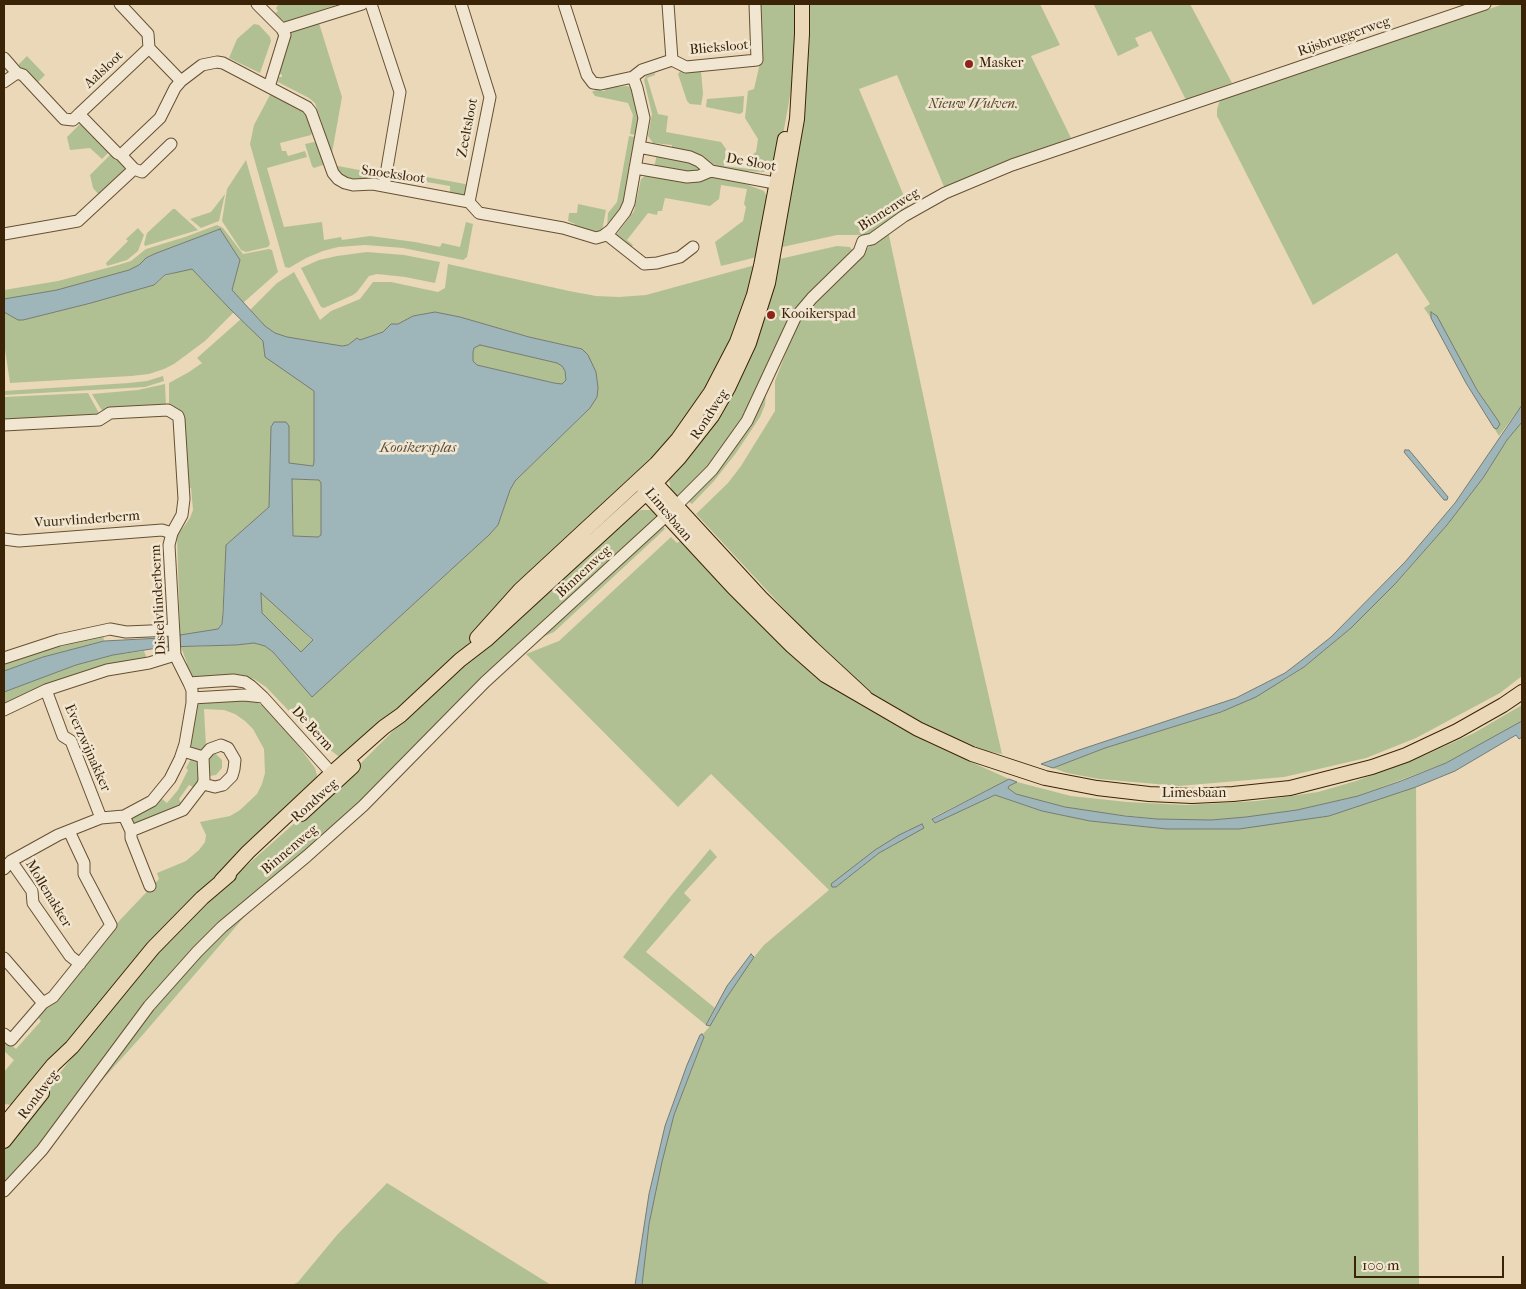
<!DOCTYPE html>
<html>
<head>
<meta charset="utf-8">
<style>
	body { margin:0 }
	#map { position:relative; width:1526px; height:1289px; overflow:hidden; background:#ead8b8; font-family:"IM FELL French Canon",serif }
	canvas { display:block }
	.frame { position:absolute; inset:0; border:5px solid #3b2307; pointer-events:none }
	.scale { position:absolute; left:1354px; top:1256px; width:150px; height:22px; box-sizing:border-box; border:2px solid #3b2307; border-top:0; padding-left:6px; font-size:15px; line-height:18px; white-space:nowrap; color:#3b2307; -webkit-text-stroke:4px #f1e6d1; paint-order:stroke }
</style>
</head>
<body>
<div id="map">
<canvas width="1526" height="1289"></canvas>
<div class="frame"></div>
<div class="scale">100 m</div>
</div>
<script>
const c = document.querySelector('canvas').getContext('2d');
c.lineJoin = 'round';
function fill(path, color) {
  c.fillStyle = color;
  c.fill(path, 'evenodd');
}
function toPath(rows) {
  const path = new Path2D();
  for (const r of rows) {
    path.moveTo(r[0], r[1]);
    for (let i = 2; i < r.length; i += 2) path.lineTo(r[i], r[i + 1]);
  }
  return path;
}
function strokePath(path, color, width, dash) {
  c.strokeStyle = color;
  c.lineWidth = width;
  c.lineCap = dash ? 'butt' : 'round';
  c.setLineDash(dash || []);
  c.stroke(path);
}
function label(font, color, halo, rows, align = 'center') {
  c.font = font + ' "IM FELL French Canon",serif';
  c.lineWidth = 5;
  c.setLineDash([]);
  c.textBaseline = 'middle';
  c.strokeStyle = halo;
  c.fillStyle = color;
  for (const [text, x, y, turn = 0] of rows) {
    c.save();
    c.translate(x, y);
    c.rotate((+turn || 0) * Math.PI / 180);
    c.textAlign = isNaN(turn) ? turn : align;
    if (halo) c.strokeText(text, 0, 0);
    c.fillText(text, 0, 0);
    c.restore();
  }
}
fill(toPath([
	[279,4,336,4,336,5,285,22,273,15,278,11,276,8],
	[758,4,796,4,797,20,792,85,778,162,773,168,763,172,728,170,713,166,692,152,672,147,672,145,653,143,648,136,652,114,644,80,646,76,655,73,655,75,647,78,658,114,668,116,666,132,721,142,726,149,724,166,750,169,752,155,756,152,758,139,745,118,748,91,754,89,760,63],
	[808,4,1040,4,1060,45,1031,56,1071,138,945,189,897,75,859,89,909,208,869,235,837,235,778,248,806,90,809,26],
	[1096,4,1190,4,1232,83,1186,100,1151,31,1135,38,1139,46,1118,56,1094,5],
	[1504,4,1522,4,1522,405,1499,436,1494,428,1497,429,1497,419,1477,390,1432,312,1431,318,1424,308,1430,304,1397,253,1313,305,1217,116,1217,109,1220,100],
	[318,20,342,97,332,153,315,103,309,98,278,82,279,77,282,77,282,75,278,73,292,30],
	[254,24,259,25,270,37,271,41,260,73,229,58,237,39],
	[27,56,45,75,37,83,19,66,19,64],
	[690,69,701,71,703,94,701,105,690,104,687,101,678,74,681,70,684,73,690,73],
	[627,86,632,88,639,113,636,135,630,134,633,115,628,103,595,96,592,92,599,88,600,88,601,91,605,91,605,88],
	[271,93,305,111,313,131,311,135,280,143,282,151,286,151,288,156,305,151,307,157,267,168,284,227,322,222,324,240,341,237,342,240,370,236,415,242,440,247,442,243,460,247,466,222,473,224,467,257,463,260,403,248,365,245,338,247,323,251,306,258,289,268,285,267,250,144,254,125],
	[744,96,743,112,740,114,706,107,707,99],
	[80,124,84,124,110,151,102,159,90,148,70,150,67,137],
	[629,136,636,137,624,206,607,228,608,213,617,202],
	[314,142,316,143,324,164,323,165,314,168,312,166,305,144],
	[112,153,123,164,125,171,100,196,93,188,90,175],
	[657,154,690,160,702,167,698,173,654,168],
	[246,160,270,244,268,247,246,252,241,250,222,221,227,189],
	[338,166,370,172,377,169,382,170,381,177,377,180,346,178,335,168],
	[653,174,717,177,748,185,764,191,767,197,761,256,721,266,715,242,743,221,746,207,744,204,747,189,721,185,719,199,710,206,665,198,662,211,658,211,657,215,648,213,627,240,633,245,631,248,617,236,617,234,634,211,641,179,645,176,652,177],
	[416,175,465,184,470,186,467,194,464,196,450,194,450,186,415,180],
	[225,194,219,221,201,228,190,219,211,212],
	[578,204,606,210,602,231,596,233,574,226,575,224,568,221,569,213,577,213],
	[173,209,175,209,198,230,145,246,144,244,147,233],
	[217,225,223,228,243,254,269,249,272,250,278,272,243,303,232,290,240,260,220,229,154,254,146,258,139,265,129,270,57,290,4,299,4,290,58,281,118,265,131,261,146,249,185,237],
	[138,228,144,235,138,251,127,260,107,266,106,263,128,241,126,239],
	[888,231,968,605,1002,754,986,751,955,738,906,716,864,690,826,654,696,514,728,483,741,466,775,411,775,381,799,319,865,250],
	[837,246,850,247,852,250,814,288,735,434,712,464,678,500,671,490,669,481,672,473,699,439,775,260],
	[367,252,404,255,440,262,435,283,405,277,377,274,369,276,357,292,353,295,324,308,321,307,301,268,319,260,337,256],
	[448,264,569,291,596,296,619,297,646,295,759,264,729,348,678,436,482,628,458,655,343,760,313,736,266,687,254,679,243,675,200,679,192,676,184,665,187,663,181,647,236,645,254,643,265,646,273,652,312,696,489,535,498,525,510,490,515,481,590,408,597,397,598,387,596,372,582,349,529,337,460,317,435,312,413,316,398,324,391,324,383,332,360,340,357,338,348,345,342,346,287,337,275,333,265,326,250,310,277,283,294,272,320,320,331,311,360,299,373,282,391,282,438,292,445,288],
	[191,268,234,312,205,341,174,364,164,369,149,374,131,376,10,383,4,343,4,312,16,319,23,320,91,303,154,285,165,276],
	[241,319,314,391,314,462,313,466,289,463,274,422,271,427,269,508,226,545,222,624,218,629,209,631,180,635,177,536,190,518,193,510,191,488,188,487,184,422,169,407,169,383,189,372,202,363,197,358],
	[480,345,557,363,562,366,565,372,566,380,562,384,554,383,477,365,473,361,473,352,474,348],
	[163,376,164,381,145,387,4,395,4,391,129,383,147,381],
	[165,384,166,407,104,411,101,409,92,394,138,390],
	[88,393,100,415,4,423,4,397],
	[766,393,765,405,760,417,736,453,714,481,692,504,688,501],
	[1522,422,1522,676,1500,693,1416,738,1366,758,1284,777,1179,786,1099,779,1067,773,1053,768,1105,748,1222,712,1286,679,1304,667,1351,628,1405,573,1447,525,1483,478,1507,440],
	[292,479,319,480,321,483,321,535,318,537,293,536],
	[641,510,650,510,657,511,662,515,381,783,295,862,214,930,26,1164,4,1184,4,1145,136,975,207,901,354,770,402,722,502,630,540,600,634,514],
	[662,525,665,529,554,632,538,639],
	[671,537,677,543,682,540,876,712,927,742,1009,779,932,818,935,823,995,795,1042,811,1090,821,1167,829,1329,816,1416,787,1419,1285,642,1285,649,1224,661,1162,674,1115,704,1038,703,1034,710,1026,725,1000,746,967,764,945,829,890,711,774,678,807,526,654,559,641],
	[910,829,894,845,879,853,836,887,852,868,875,850],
	[261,592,313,641,301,652,262,613],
	[103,634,104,641,43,657,4,671,4,663],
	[144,651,147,659,4,705,4,692,29,682,76,665,113,655],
	[245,698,255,701,266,708,294,740,315,768,317,775,316,780,89,1018,11,1105,4,1104,4,1072,14,1060,4,1051,4,1043,7,1041,16,1049,41,1021,37,1016,120,920,159,879,157,873,186,861,199,850,205,842,206,835,200,822,230,816,240,810,257,794,262,784,265,773,264,749,253,729,245,721,235,714,224,710,204,709,206,747,197,752,189,748,197,706,198,704,201,701],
	[1522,705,1522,721,1446,763,1358,796,1297,810,1246,817,1211,820,1157,819,1093,812,1065,807,1016,794,1008,788,1009,786,1017,782,1071,796,1127,802,1186,805,1257,801,1318,792,1356,781,1423,756,1474,733],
	[215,753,222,760,222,768,216,775,210,776,208,759,210,755],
	[191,759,198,761,201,779,195,788,189,785,179,799,182,806,133,824,131,817,161,798,167,803,178,790,188,770,186,768],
	[710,849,717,857,684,893,691,900,646,952,715,1008,706,1025,623,957,671,896],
	[251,909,140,1038,85,1099,144,1017,213,940],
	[387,1183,551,1285,292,1285,298,1282,337,1235]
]), '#b1c093');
const water = toPath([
	[220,229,240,260,232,290,265,326,275,333,287,337,342,346,348,345,357,338,360,340,383,332,391,324,398,324,413,316,435,312,460,317,529,337,582,349,588,355,596,372,598,388,597,397,590,408,515,481,510,490,498,525,489,535,312,697,273,652,265,646,254,643,236,645,164,647,113,655,76,665,4,692,4,671,43,657,104,641,180,637,180,635,218,629,222,624,223,613,226,545,269,507,271,427,274,422,286,422,289,426,289,463,313,466,314,462,314,391,265,357,263,341,230,309,192,269,165,275,154,285,91,303,23,320,18,320,4,312,4,299,57,290,129,270,139,265,146,258,154,254,220,229],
	[480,345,557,363,562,366,565,371,566,380,562,384,554,383,477,365,473,361,473,352,474,348,480,345],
	[292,479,319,480,321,483,321,535,318,537,293,536,292,479],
	[261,593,313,640,301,652,262,613,261,593],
	[1431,312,1437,316,1477,390,1497,419,1500,424,1497,429,1494,428,1466,383,1431,318,1431,312],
	[1522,405,1522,422,1507,440,1483,478,1447,525,1395,584,1351,628,1304,667,1256,697,1221,712,1105,748,1053,768,1041,764,1079,750,1236,698,1285,673,1302,660,1331,637,1405,562,1455,503,1522,405],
	[1405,450,1409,450,1419,462,1448,497,1447,500,1444,500,1404,452,1405,450],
	[1522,721,1522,737,1519,739,1516,735,1455,771,1416,787,1329,816,1239,829,1167,829,1090,821,1042,811,995,795,935,823,932,819,1009,779,1017,782,1009,786,1008,788,1016,794,1065,807,1125,816,1157,819,1211,820,1246,817,1297,810,1358,796,1401,781,1446,763,1522,721],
	[922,824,924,828,879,853,836,887,832,887,831,884,875,850,899,835,922,824],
	[751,954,754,957,725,1000,710,1026,706,1025,727,986,751,954],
	[702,1034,704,1037,674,1115,662,1162,649,1224,642,1285,635,1285,649,1194,665,1126,687,1065,700,1035,702,1034]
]);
fill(water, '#9eb6ba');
strokePath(water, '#767b72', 1);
const minor = toPath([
	[120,4,148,34,149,48,181,81],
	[257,4,282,29,285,35,269,87],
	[371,4,400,92,384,186],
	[461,4,490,97,469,202],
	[564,4,587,75,593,83,601,84,633,77,642,70,672,60,686,67,757,60,755,4],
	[668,4,672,60],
	[282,29,362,4],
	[4,58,17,73,23,75,64,119,73,120,79,114,117,153,121,155],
	[4,82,17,73],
	[79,114,149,48],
	[171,144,142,172,134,169,121,155,160,118,175,88,181,81,202,65,217,62,223,63,307,107,311,112,333,173,338,179,345,183,353,185,373,184,469,202,479,213,563,228,596,238,603,236,611,230,625,212,629,203,644,118,637,88,633,77],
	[639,147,690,157,699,161,711,171],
	[635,168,687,177,699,176,711,171,785,185],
	[4,234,78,221,134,169],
	[606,234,644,264,657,263,680,257,693,247],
	[4,425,99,420,110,413,168,410,178,416,179,419,184,499,182,515,172,533,169,545,174,635,175,655,189,683,192,690,192,703,185,744,180,759,170,779,152,801,124,816,101,818,58,835,11,861,4,869],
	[4,539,19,541,162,530,172,533],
	[4,658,59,640,110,629,126,632,173,630],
	[189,683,233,680,245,682,251,686,263,697,337,779],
	[46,690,63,736,71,741,101,818],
	[192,698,244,695,263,697],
	[4,710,46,690,107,670,149,663,175,655],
	[203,757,210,749,221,745,228,748,235,760,234,769,232,776,223,785,215,787,203,784],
	[124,816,131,831,131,838,150,886],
	[131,831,183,810,203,784,204,780,203,757,183,751],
	[11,861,32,891,33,903,70,956,80,964],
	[4,958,43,1003],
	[4,1034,11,1040,43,1003,53,997,111,925,84,874,84,863,69,831],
	[4,1191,42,1150,149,1006,197,952,222,927,307,856,363,806,485,682,667,515,712,470,747,421,795,318,812,298,859,252,863,241,872,239,904,216,945,193,1012,165,1485,4]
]);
const major = toPath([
	[477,638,520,590,656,464,678,439,711,392,737,342,754,295,761,266,785,139],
	[865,697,812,648,761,598,655,483,641,479,646,493,733,587,792,646,825,675,918,729,972,754,1045,778,1097,788,1149,794,1192,796,1233,794,1290,788,1372,767,1406,755,1457,731,1503,705,1522,692],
	[301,814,353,766],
	[221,881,248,852,332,773,384,727,401,715,460,660,486,640,646,493,679,458,712,416,728,388,749,343,768,283,797,119,802,34,802,4],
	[4,1125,53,1065,72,1047,153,948,202,898,229,875],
	[4,1141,42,1093]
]);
strokePath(minor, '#675033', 13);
strokePath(major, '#3b2307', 16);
strokePath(minor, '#f1e6d1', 11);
strokePath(major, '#ead8b8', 14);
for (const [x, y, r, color] of [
	[969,64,5,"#8f2418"],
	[771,315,5,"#8f2418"]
]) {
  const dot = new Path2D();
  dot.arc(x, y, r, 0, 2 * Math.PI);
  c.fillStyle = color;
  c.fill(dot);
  strokePath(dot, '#f1e6d1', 2);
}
label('14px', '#3b2307', '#f1e6d1', [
	["Rijsbruggerweg",1344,37,-19],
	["Blieksloot",719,48,-5],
	["Aalsloot",104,70,-43],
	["Zeeltsloot",468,128,-79],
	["De Sloot",751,163,10],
	["Snoeksloot",393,175,8],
	["Binnenweg",889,210,-32],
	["Rondweg",710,415,-57],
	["Limesbaan",668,515,50],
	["Vuurvlinderberm",87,520,-4],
	["Binnenweg",584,572,-43],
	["Distelvlinderberm",159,600,-93],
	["De Berm",312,729,48],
	["Everzwijnakker",87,748,66],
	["Limesbaan",1194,794],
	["Rondweg",315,801,-42],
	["Binnenweg",290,850,-40],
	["Mollenakker",48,894,59],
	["Rondweg",39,1095,-53]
]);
label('14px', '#3b2307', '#f1e6d1', [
	["Masker",979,64],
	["Kooikerspad",781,315]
], 'left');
label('italic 14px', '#584a2a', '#f1e6d1', [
	["Nieuw Wulven.",973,105]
]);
label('italic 15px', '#594f3d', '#f1e6d1', [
	["Kooikersplas",418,448]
]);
</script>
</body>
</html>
